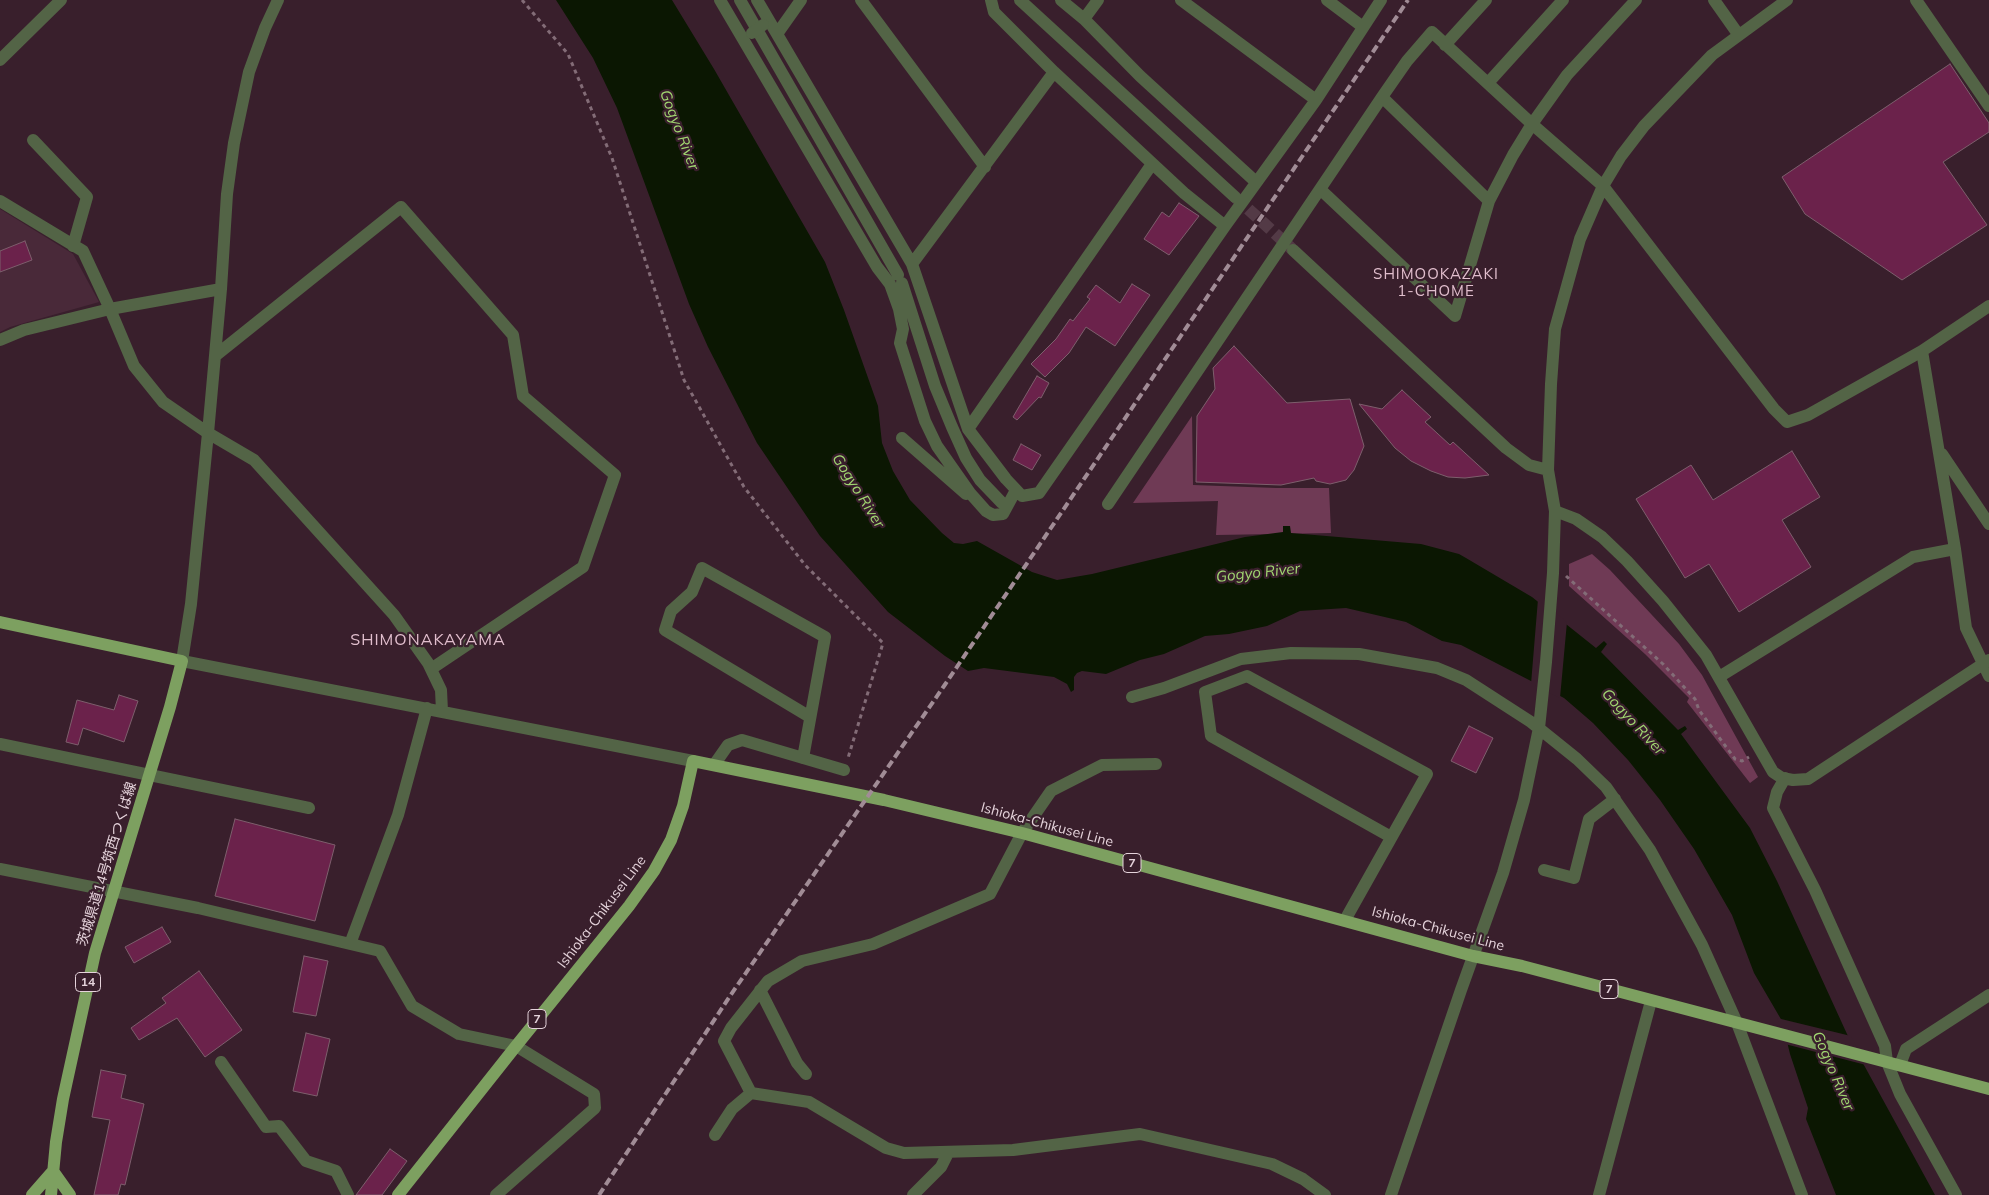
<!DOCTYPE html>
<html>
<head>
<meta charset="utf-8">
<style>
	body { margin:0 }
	canvas { display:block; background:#391f2c }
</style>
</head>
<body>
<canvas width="1989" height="1195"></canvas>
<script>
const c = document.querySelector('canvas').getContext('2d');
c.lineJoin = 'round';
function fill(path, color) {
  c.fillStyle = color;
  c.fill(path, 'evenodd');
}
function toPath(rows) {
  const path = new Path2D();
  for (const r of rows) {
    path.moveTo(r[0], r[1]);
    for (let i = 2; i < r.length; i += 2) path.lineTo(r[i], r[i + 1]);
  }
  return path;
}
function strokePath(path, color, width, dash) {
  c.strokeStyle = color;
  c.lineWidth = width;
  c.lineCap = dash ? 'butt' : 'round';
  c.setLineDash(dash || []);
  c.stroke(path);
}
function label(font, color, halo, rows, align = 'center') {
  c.font = font + ' Mulish,"Noto Sans JP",sans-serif';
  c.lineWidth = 4.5;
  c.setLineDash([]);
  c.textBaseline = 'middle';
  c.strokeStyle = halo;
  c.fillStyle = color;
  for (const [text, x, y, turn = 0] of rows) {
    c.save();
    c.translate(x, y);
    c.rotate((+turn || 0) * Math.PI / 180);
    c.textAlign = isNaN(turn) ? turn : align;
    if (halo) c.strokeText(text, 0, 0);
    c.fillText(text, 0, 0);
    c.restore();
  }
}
fill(toPath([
	[0,209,73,254,99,302,10,327,0,332]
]), '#492939');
fill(toPath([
	[1192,416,1193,485,1276,488,1329,488,1331,533,1216,535,1218,501,1133,503],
	[1592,554,1610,570,1679,644,1702,675,1758,777,1750,783,1687,702,1689,698,1645,654,1569,586,1569,564]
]), '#6f3a55');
fill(toPath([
	[556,0,672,0,714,69,825,262,844,310,878,406,882,443,893,471,910,500,942,533,954,543,963,544,977,541,1032,572,1057,580,1092,574,1245,537,1283,532,1283,526,1290,526,1291,533,1421,544,1459,554,1466,558,1532,597,1596,648,1604,641,1607,644,1601,652,1678,730,1685,726,1687,729,1681,734,1750,828,1777,881,1847,1034,1935,1195,1836,1195,1806,1119,1808,1108,1790,1054,1782,1021,1754,973,1732,915,1694,849,1660,800,1628,760,1593,723,1564,698,1461,645,1442,641,1406,622,1346,608,1300,611,1267,626,1229,634,1205,636,1164,654,1140,660,1106,674,1082,671,1077,673,1074,677,1074,690,1071,692,1067,684,1054,677,984,668,968,671,945,656,888,612,820,536,757,443,708,347,689,304,617,108,593,58]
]), '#0b1702');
fill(toPath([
	[1538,599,1567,622,1560,698,1531,684],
	[1777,1018,1851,1036,1866,1065,1785,1044]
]), '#391f2c');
const building = toPath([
	[1950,64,1989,123,1989,132,1943,162,1987,225,1902,280,1805,214,1782,177,1950,64],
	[1179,203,1199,216,1169,255,1144,239,1162,212,1169,217,1179,203],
	[25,241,32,260,0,272,0,251,25,241],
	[1132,284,1150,295,1115,346,1086,327,1069,353,1045,377,1031,364,1056,339,1070,319,1073,321,1090,299,1087,297,1096,285,1120,303,1132,284],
	[1234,346,1287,403,1350,399,1364,446,1354,470,1346,480,1330,484,1316,481,1314,478,1281,485,1196,482,1197,416,1215,389,1213,368,1234,346],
	[1037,376,1049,383,1041,398,1039,397,1017,420,1013,417,1037,376],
	[1402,390,1431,417,1425,422,1450,445,1453,442,1489,475,1465,478,1448,477,1431,471,1411,461,1395,448,1359,404,1382,409,1402,390],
	[1021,444,1041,455,1032,470,1013,460,1021,444],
	[1792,451,1820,497,1782,520,1811,567,1739,612,1709,564,1685,578,1636,499,1691,465,1713,500,1792,451],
	[119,695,138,701,124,742,83,728,78,745,66,742,77,700,114,710,119,695],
	[1469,726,1493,738,1476,773,1451,761,1469,726],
	[235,819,335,845,315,921,215,896,235,819],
	[162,927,171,942,134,963,125,947,162,927],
	[304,956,328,961,316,1016,293,1012,304,956],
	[199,971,242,1030,205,1057,177,1018,139,1040,131,1028,166,1003,162,998,199,971],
	[306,1033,330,1039,317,1096,293,1091,306,1033],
	[101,1070,126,1075,121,1098,144,1104,125,1185,121,1184,118,1195,94,1195,110,1120,92,1117,101,1070],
	[390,1149,407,1161,382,1195,356,1195,390,1149]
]);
fill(building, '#6b224b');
strokePath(building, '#7d5e6c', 1);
strokePath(toPath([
	[1235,197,1292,249]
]), '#533a46', 12, [12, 6]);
strokePath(toPath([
	[522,0,568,54,612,158,684,380,744,487,805,565,883,643,848,758],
	[1566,576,1663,664,1695,699,1699,710,1735,759,1742,761,1749,757]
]), '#836c77', 3, [4, 4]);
strokePath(toPath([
	[278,0,265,28,249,72,234,143,227,194,221,289,208,433,191,604,182,661,693,761],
	[720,0,877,267,890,284,899,309,903,329,900,343,925,421,937,446,970,493,986,511,993,515,1003,514,1016,490],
	[740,0,898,275],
	[757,0,912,264,968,429,1006,479,1022,496,1039,493,1225,226,1316,100,1381,0],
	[861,0,985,167],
	[991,0,994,12,1054,72,1184,193,1225,226],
	[1020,0,1235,197],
	[1061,0,1084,19,1140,76,1256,182],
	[1181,0,1316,100],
	[1327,0,1363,27],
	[1714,0,1738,34],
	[1916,0,1989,106],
	[1084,19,1098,0],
	[777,34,801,0],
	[1445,45,1486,0],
	[0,60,61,0],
	[1488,83,1563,0],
	[1382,97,1489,201],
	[33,140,87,197,73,246],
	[1321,190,1455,316,1489,201,1513,155,1532,124,1567,75,1636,0],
	[0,201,83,251,110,309,134,366,163,402,208,433,254,460,394,615,428,663,441,690,442,711],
	[1293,250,1506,448,1529,465,1548,470],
	[912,264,1054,72],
	[902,283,935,386,952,427,966,458,980,480,1002,503],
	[0,340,24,330,110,309,221,289],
	[1922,351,1955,549,1966,628,1989,676],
	[215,356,401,207,513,335,523,396,615,475,583,567,431,669],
	[968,429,1152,164],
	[902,438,966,494],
	[1942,454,1989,524],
	[1108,504,1382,97,1407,61,1432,32,1532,124,1603,186,1774,409,1787,422,1808,415,1922,351,1989,306],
	[1555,511,1576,519,1602,537,1627,561,1663,601,1706,655,1773,772,1782,778,1793,780,1808,779,1989,660],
	[1719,677,1913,557,1955,549],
	[1132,697,1164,688,1241,659,1291,653,1359,654,1437,668,1466,680,1531,722,1577,759,1606,787,1650,850,1702,945,1737,1023,1802,1195],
	[0,744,309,808],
	[803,758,825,637,702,568,692,592,671,611,665,630,810,717],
	[714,765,728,745,742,740,844,770],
	[1785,778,1777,792,1773,808,1815,890,1885,1046,1887,1062,1900,1094,1956,1195],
	[0,869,198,908,380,951,412,1006,459,1034,516,1046,594,1094,595,1108,496,1195],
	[1544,870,1574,878,1589,819,1615,799],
	[1345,920,1427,774,1247,676,1205,692,1211,736,1391,837],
	[350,944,398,815,427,708],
	[760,990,797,1063,806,1074],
	[221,1062,266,1127,279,1126,306,1161,336,1171,348,1195],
	[1900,1065,1906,1049,1989,995],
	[751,1093,724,1041,731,1028,768,981,802,961,873,944,990,894,1022,833,1051,791,1102,765,1156,764],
	[715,1135,732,1109,751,1093,809,1102,886,1148,904,1153,1013,1150,1140,1134,1272,1164,1303,1179,1325,1195],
	[913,1195,941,1167,948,1153],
	[1391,1195,1461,990,1503,873,1524,800,1539,728,1546,662,1553,573,1555,511,1548,470,1551,384,1555,329,1580,239,1603,186,1621,156,1644,126,1712,55,1787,0],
	[1599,1195,1651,1001]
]), '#536446', 12);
strokePath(toPath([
	[0,622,182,661,170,707,95,953,63,1099,56,1142,51,1195],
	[32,1195,53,1171,70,1195],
	[398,1195,516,1046,629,906,654,871,671,840,683,806,693,761,884,800,1022,833,1473,956,1522,966,1989,1089]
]), '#7da060', 12);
strokePath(toPath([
	[599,1195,730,996,944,686,1408,0]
]), '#a18c96', 4, [8, 4]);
strokePath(toPath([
	[752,33,763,25]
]), '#536446', 12);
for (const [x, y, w] of [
	[1132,863,18],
	[88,982,25],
	[1609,989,18],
	[537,1019,18]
]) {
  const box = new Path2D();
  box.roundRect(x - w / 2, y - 9.5, w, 19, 4);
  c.fillStyle = '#391f2c';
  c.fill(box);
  strokePath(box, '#e5d3db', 1);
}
label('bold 12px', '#e5d3db', null, [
	["7",1132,863],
	["14",88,982],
	["7",1609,989],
	["7",537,1019]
]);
label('14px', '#e5d3db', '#391f2c', [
	["Ishioka-Chikusei Line",1047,825,15],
	["茨城県道14号筑西つくば線",107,864,-73],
	["Ishioka-Chikusei Line",602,912,-53],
	["Ishioka-Chikusei Line",1438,929,15]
]);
label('italic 15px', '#a1d771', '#391f2c', [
	["Gogyo River",679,130,69],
	["Gogyo River",858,491,58],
	["Gogyo River",1258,573,-6],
	["Gogyo River",1633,722,47],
	["Gogyo River",1833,1071,67]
]);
c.letterSpacing = '1px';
label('15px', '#e1becd', '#391f2c', [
	["SHIMOOKAZAKI",1436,274],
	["1-CHOME",1436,291]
]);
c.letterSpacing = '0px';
c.letterSpacing = '1px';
label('16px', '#e1becd', '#391f2c', [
	["SHIMONAKAYAMA",428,640]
]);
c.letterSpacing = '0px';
</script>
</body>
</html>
